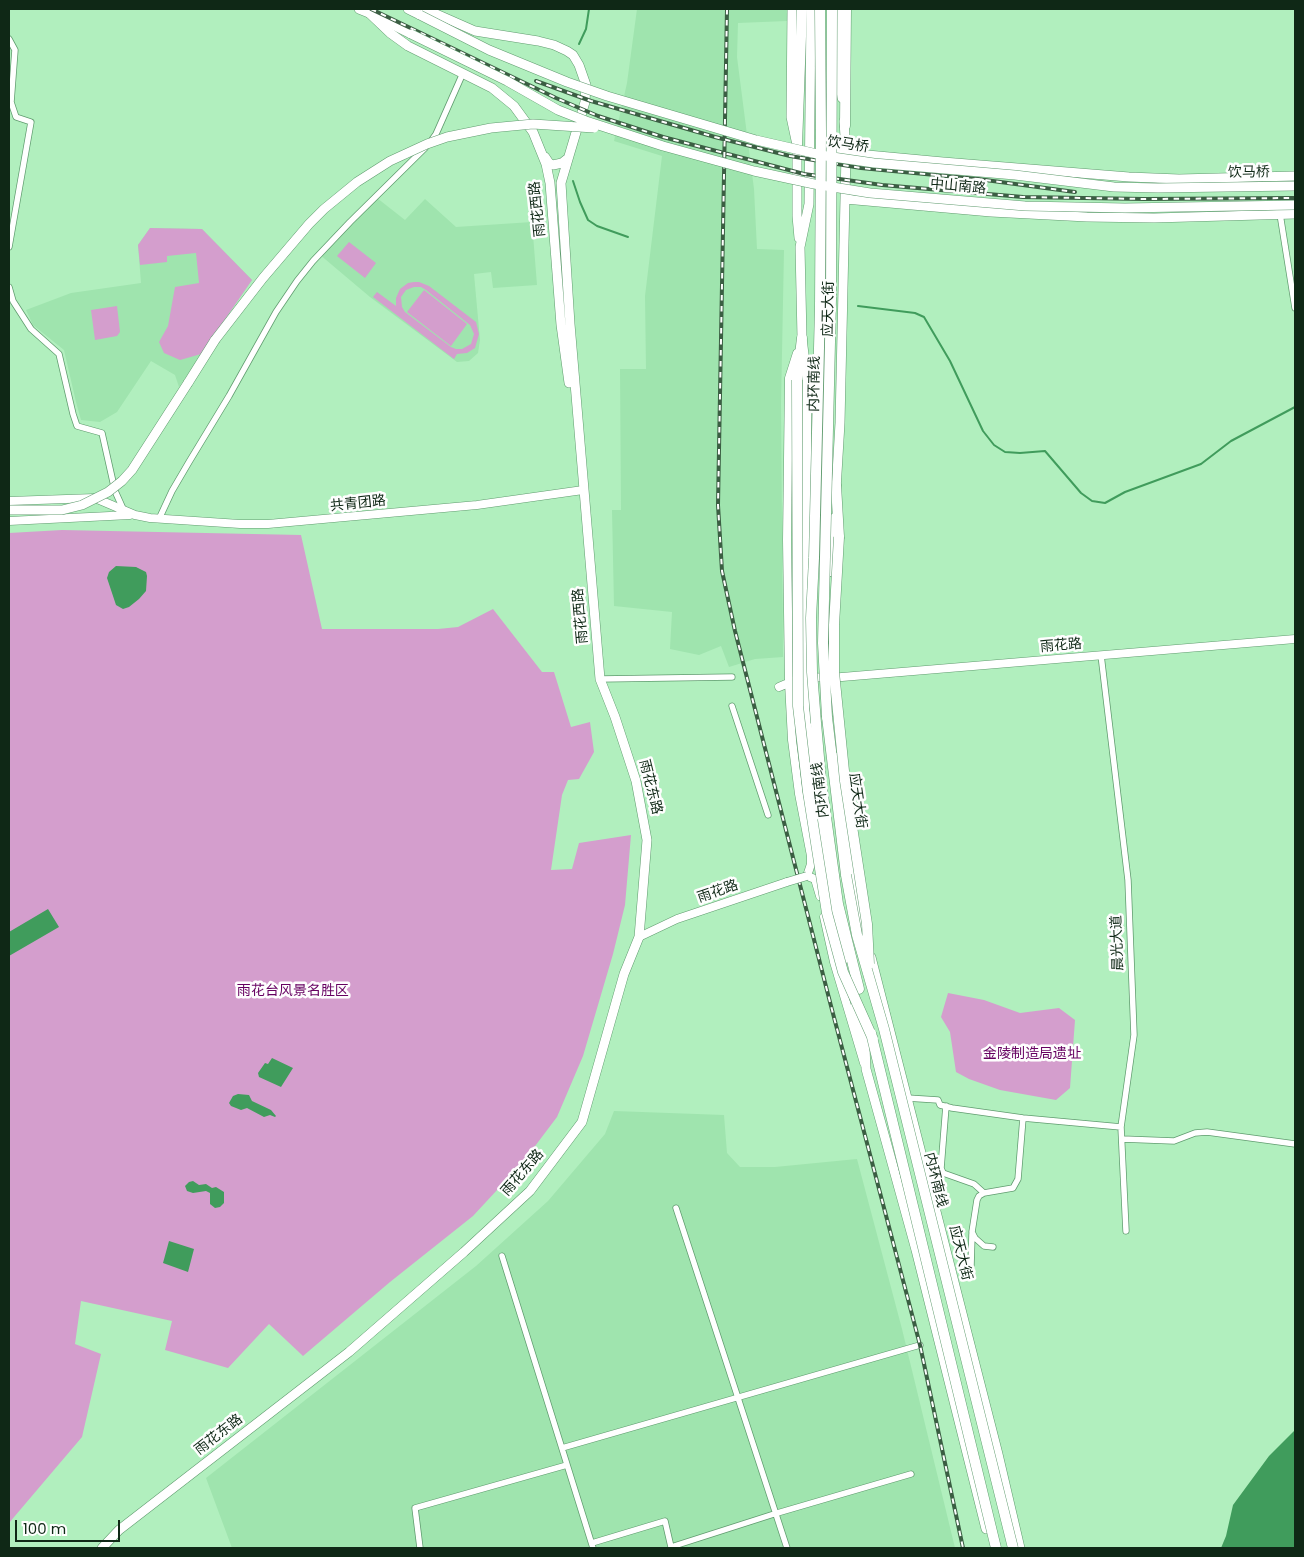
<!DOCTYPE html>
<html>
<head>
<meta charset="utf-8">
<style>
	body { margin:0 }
	#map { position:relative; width:1304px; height:1557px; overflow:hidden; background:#b1efbe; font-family:Poppins,sans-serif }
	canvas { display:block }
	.frame { position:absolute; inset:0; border:10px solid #0f2816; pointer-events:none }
	.scale { position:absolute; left:15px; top:1520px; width:105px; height:22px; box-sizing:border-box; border:2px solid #0f2816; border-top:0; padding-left:6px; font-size:15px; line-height:18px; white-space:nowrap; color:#0f2816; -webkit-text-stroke:4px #fefefe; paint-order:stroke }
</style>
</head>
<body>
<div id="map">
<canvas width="1304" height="1557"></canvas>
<div class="frame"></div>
<div class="scale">100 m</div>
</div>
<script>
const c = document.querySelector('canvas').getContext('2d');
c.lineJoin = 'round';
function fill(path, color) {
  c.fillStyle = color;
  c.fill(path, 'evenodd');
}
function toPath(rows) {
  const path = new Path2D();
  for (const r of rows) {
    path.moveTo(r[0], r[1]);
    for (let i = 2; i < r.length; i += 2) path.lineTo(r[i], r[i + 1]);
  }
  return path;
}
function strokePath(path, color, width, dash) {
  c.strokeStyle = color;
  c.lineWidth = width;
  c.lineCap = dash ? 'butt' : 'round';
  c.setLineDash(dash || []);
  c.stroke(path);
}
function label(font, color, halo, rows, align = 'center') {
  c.font = font + ' Poppins,"Noto Sans SC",sans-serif';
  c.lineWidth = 5;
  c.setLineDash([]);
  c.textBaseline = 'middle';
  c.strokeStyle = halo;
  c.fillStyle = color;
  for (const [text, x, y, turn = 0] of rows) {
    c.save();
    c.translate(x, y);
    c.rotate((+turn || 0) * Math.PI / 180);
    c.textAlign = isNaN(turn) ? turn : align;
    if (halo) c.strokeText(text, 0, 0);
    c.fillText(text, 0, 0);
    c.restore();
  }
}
fill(toPath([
	[637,9,787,9,787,21,738,23,737,57,754,189,757,249,784,250,781,404,783,657,755,659,729,667,721,646,699,655,670,649,672,612,614,606,612,510,621,510,620,369,646,369,645,296,662,156,614,141,627,83],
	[377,198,405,220,425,199,456,227,532,222,537,285,493,288,491,272,474,274,480,340,478,353,469,361,457,362,370,297,319,254],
	[150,228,202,229,252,280,179,387,175,375,151,361,117,412,100,422,81,420,76,402,64,350,33,325,26,310,71,293,141,283,138,245],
	[614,1111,724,1115,727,1153,740,1167,775,1167,857,1159,902,1329,955,1548,232,1548,206,1478,476,1266,548,1201,605,1134]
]), '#9fe4ae');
fill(toPath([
	[150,228,202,229,252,280,201,354,180,360,164,353,159,342,168,326,175,287,199,283,196,253,167,256,167,262,140,265,138,245],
	[349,242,376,263,365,278,337,256],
	[414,282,419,282,429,286,476,322,479,334,475,348,467,353,457,354,454,359,373,297,377,292,396,306,396,298,400,289,408,283],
	[414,287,421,287,426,290,470,325,474,334,471,344,462,349,456,349,451,347,405,312,402,307,401,297,406,290],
	[424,290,467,324,451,346,407,312],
	[117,306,120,332,117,336,95,340,91,310],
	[62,530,301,535,322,629,438,629,458,627,493,609,542,672,554,672,571,727,590,722,594,752,579,779,568,780,562,795,551,870,572,869,579,843,631,835,625,905,613,954,583,1056,557,1117,523,1162,473,1216,390,1282,303,1356,269,1324,228,1368,165,1350,172,1321,81,1301,75,1344,101,1354,82,1437,9,1523,9,533],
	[948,993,984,1000,1020,1013,1059,1008,1075,1020,1070,1088,1056,1100,1000,1090,969,1079,956,1072,950,1032,941,1017]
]), '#d49ecd');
fill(toPath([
	[116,566,136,567,146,572,147,576,146,591,139,599,129,607,123,609,116,605,107,578,109,572],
	[48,909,59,927,9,956,9,932],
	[272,1058,293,1068,281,1087,259,1077,258,1073,265,1063,268,1064],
	[238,1094,249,1095,252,1101,271,1110,276,1116,275,1117,270,1115,264,1117,247,1108,241,1110,231,1106,229,1103,233,1096],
	[193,1181,199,1185,206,1184,212,1188,216,1187,224,1192,224,1203,220,1207,215,1208,210,1204,210,1193,206,1191,193,1193,187,1191,185,1186,189,1182],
	[169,1241,194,1249,188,1272,163,1263],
	[1295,1430,1295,1548,1221,1548,1226,1536,1233,1505,1269,1456]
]), '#409c5c');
strokePath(toPath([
	[579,44,586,29,589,9],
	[573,181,580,202,588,220,597,226,628,237],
	[858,306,915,313,924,317,950,361,983,431,994,445,1005,452,1020,453,1045,451,1081,493,1092,501,1105,503,1125,492,1201,464,1231,441,1295,407]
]), '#409c5c', 2);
const minor = toPath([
	[9,39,15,50,11,102,16,117,31,122,9,247],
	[431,141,436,134,463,73],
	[1280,214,1295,308],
	[9,287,13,301,31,329,59,354,73,414,77,426,102,433,115,491,124,511],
	[159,519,172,491,189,462,229,396,276,312,297,281,313,261,350,222,425,148],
	[1101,655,1128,880,1134,1035,1121,1127,1126,1231],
	[600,679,732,677],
	[732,706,768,815],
	[907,1098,938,1100,940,1105,952,1108,1023,1118,1121,1127],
	[946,1106,941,1168,943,1173,974,1184,984,1193],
	[1122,1139,1174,1141,1195,1133,1207,1132,1295,1144],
	[676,1208,787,1548],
	[993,1247,984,1246,975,1238,972,1232,977,1200,979,1196,984,1193,1013,1188,1018,1179,1023,1118],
	[502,1256,593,1548],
	[971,1266,972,1234],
	[562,1448,920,1345],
	[592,1543,665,1521,671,1547,774,1514,911,1474],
	[420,1548,415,1508,567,1465]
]);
const tertiary = toPath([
	[797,353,789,378,787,540,789,683,792,740,799,794,811,856,811,864,807,876,815,879,820,896],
	[9,501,95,498,135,515,150,518,240,524,268,524,477,505,583,490],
	[9,521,130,515],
	[809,677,830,678,1295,639],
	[779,687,793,681],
	[824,917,834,962,864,1063],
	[639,937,677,919,787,882]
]);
const secondary = toPath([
	[359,9,369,13,390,33,408,46,492,88,514,106,533,132,546,164,550,183,561,325,569,383],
	[545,157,549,163,553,165,562,163,567,159],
	[102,1548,119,1530,349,1352,464,1252,530,1191,582,1122,624,974,639,937,647,840,636,781,615,717,600,679,570,324,561,183,585,102,586,85,579,65,573,55,567,51,554,45,538,41,475,31,425,9]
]);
const primary = toPath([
	[408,9,420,15],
	[792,9,791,117,797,145,797,216,799,238],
	[811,9,809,204,800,247,802,338,807,379,805,709,826,870,844,959],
	[839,9,838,67,842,98],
	[369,13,411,34],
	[827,150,846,153,943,162,1129,177,1179,179,1295,176],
	[845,199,991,212,1087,217,1154,218,1295,214],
	[188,383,215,340],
	[836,490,840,423,846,153,844,121],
	[832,572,834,518],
	[838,757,840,786,860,916,864,932],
	[871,957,998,1454,1020,1548],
	[855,1006,865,1047,866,1069,916,1250,986,1529]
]);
const trunk = toPath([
	[845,126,846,9],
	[797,145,802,9],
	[797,380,802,338],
	[836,485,839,537],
	[827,717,846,875],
	[816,723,821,781,838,904,859,989]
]);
strokePath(minor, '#609c6f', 7);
strokePath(tertiary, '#609c6f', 9);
strokePath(secondary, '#609c6f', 10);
strokePath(primary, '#609c6f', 10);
strokePath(trunk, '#609c6f', 11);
strokePath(minor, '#fff', 5.5);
strokePath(tertiary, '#fff', 8);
strokePath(secondary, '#fff', 9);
strokePath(primary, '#fff', 9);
strokePath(trunk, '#fff', 10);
const rail = toPath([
	[371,9,556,98,598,116,663,137,804,174,882,185,1023,197,1144,199,1295,198],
	[727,9,718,505,722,571,735,631,831,1006,920,1345,963,1548],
	[536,81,591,101,715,137,790,156,861,168,978,179,1075,192]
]);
strokePath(rail, '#3b5e43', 4);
strokePath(rail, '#fefefe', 2, [5.5]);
const tertiaryBridge = toPath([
	[787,882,807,876]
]);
const primaryBridge = toPath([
	[420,15,489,50,567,82,607,96,756,140,826,156,874,163,1015,175,1114,187,1158,188,1295,186],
	[411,34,507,81,558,110,586,121,663,146,754,171,814,184,870,193,1025,206,1125,208,1295,205],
	[215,340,263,278,309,224,324,209,357,182,390,161,427,144,447,137,491,128,533,124,594,128],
	[9,510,62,510,82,505,108,492,122,481,132,470,188,383]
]);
const trunkBridge = toPath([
	[797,380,798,706,808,792,827,913,843,972,873,1039],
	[839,537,834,625,834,672,845,781,867,924,869,964],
	[827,717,823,643,831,299,832,9],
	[816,723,812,672,811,618,814,558,820,306,821,133,820,9],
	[846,875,857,935,884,1029,1013,1548],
	[871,1033,996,1548]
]);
strokePath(tertiaryBridge, '#609c6f', 9, []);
strokePath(primaryBridge, '#609c6f', 10, []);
strokePath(trunkBridge, '#609c6f', 11, []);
strokePath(tertiaryBridge, '#fff', 8);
strokePath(primaryBridge, '#fff', 9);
strokePath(trunkBridge, '#fff', 10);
label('14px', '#0f2816', '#fefefe', [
	["饮马桥",848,145,9],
	["饮马桥",1249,173,-1],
	["中山南路",958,187,5],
	["雨花西路",538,209,-96],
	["应天大街",829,309,-89],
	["内环南线",815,384,-89],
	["共青团路",358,504,-6],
	["雨花西路",581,616,-95],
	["雨花路",1061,646,-5],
	["雨花东路",650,787,76],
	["内环南线",821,790,-97],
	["应天大街",857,801,82],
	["雨花路",718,892,-19],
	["晨光大道",1118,943,-92],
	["雨花东路",523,1173,-49],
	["内环南线",935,1180,76],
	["应天大街",960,1253,76],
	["雨花东路",219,1435,-38]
]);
label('14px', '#660161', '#fefefe', [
	["雨花台风景名胜区",293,991],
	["金陵制造局遗址",1032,1054]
]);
</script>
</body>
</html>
